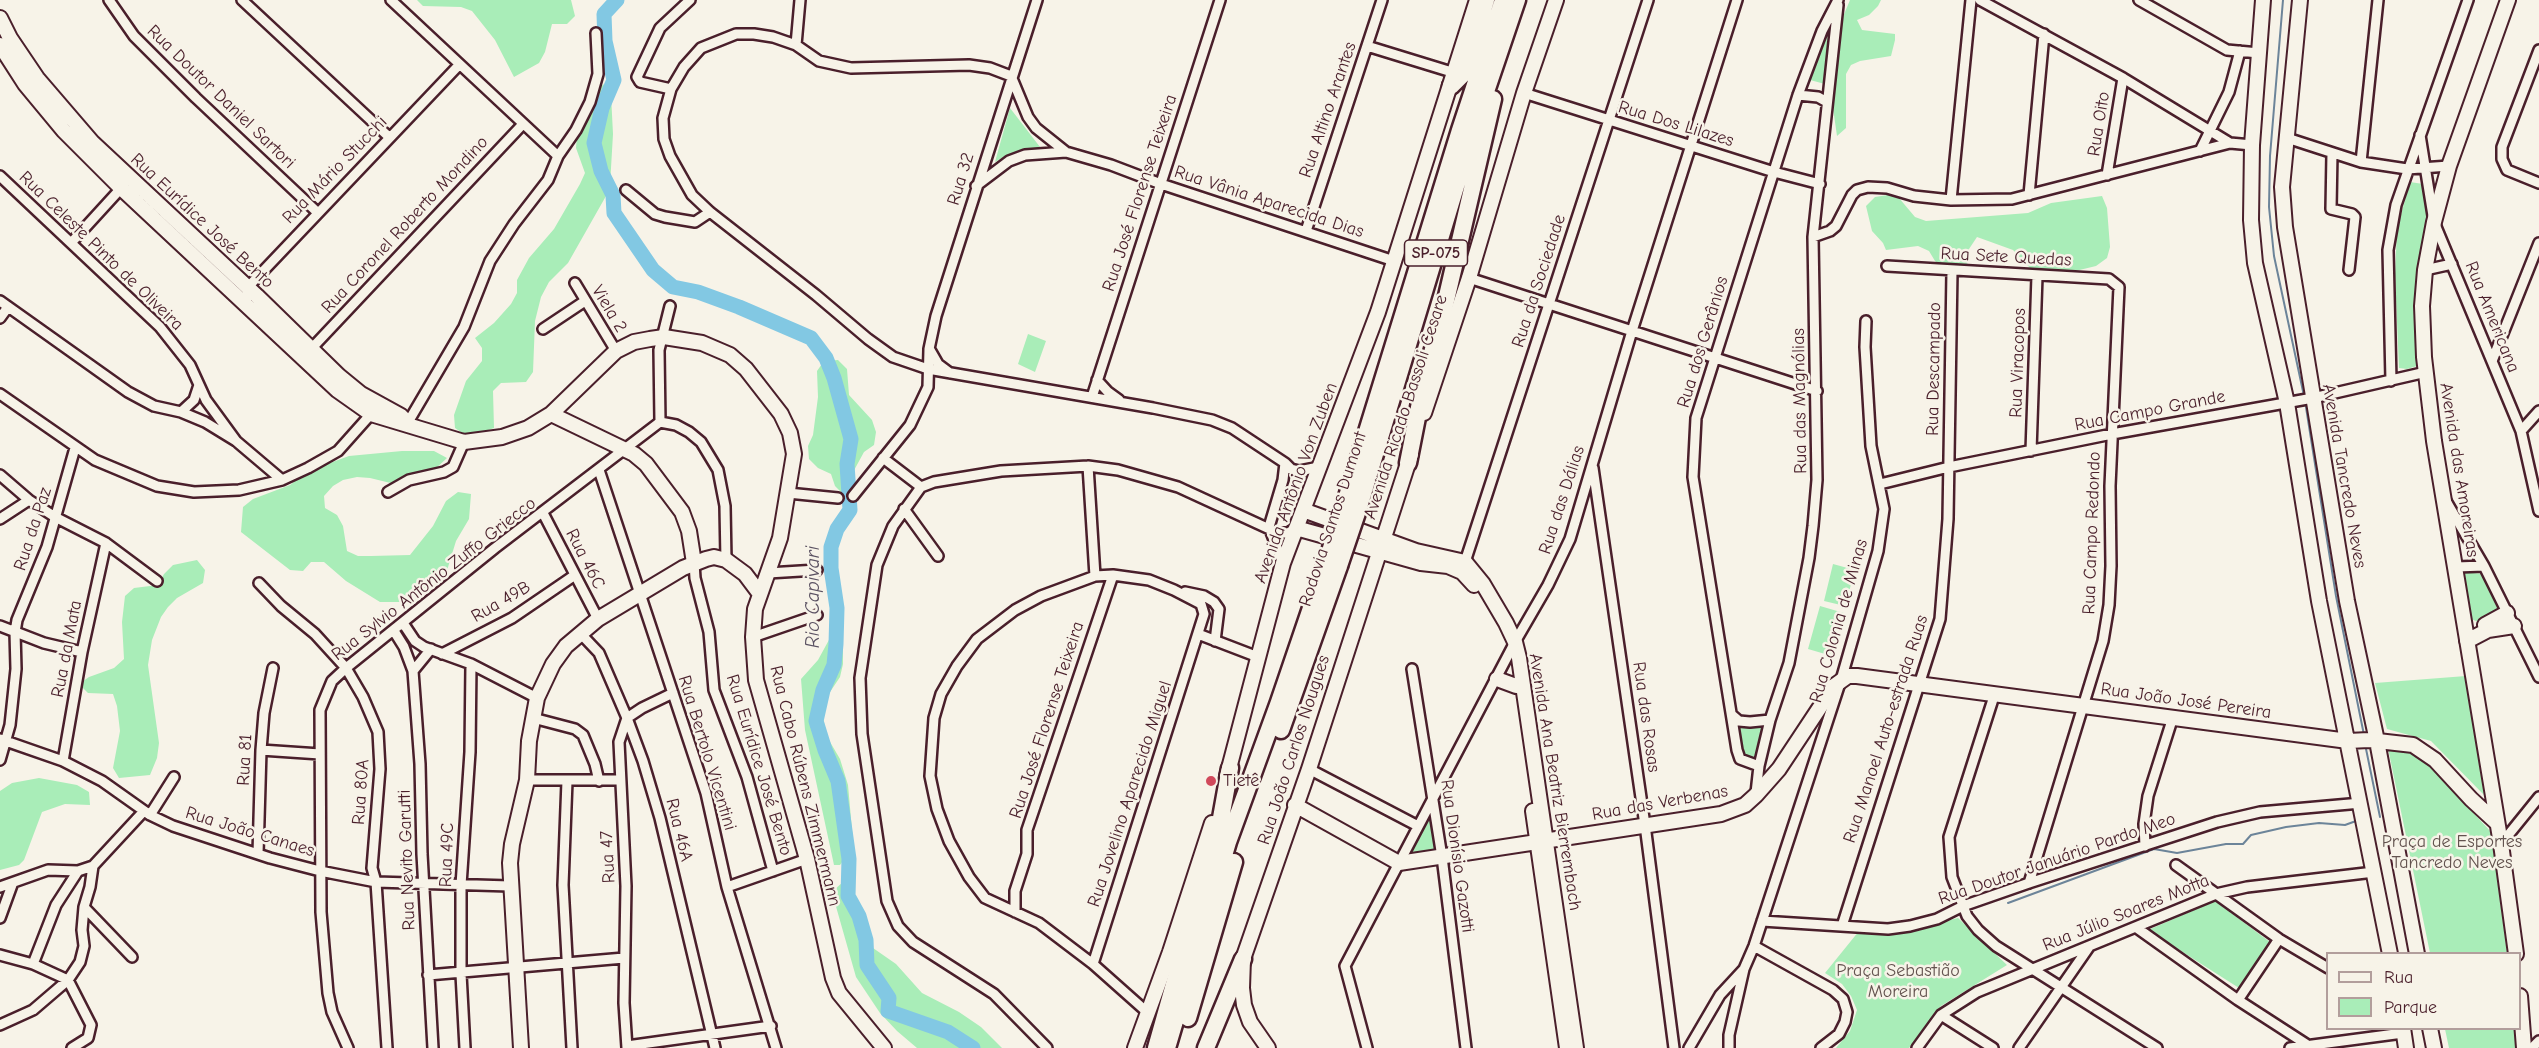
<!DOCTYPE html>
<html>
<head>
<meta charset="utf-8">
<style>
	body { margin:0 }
	#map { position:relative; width:2539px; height:1048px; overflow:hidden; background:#f7f3e8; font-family:"Comic Neue",sans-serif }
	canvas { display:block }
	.legend { position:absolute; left:2326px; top:952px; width:195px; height:78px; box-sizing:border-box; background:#f7f3e8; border:2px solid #b29e9c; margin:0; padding:8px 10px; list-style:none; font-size:18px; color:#4a1f2b }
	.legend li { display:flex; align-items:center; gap:12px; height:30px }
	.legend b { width:30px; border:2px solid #b29e9c }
</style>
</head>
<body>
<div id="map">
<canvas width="2539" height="1048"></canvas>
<ul class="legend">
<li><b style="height:8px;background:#f7f3e8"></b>Rua</li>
<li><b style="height:16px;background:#a9edb8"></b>Parque</li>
</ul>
</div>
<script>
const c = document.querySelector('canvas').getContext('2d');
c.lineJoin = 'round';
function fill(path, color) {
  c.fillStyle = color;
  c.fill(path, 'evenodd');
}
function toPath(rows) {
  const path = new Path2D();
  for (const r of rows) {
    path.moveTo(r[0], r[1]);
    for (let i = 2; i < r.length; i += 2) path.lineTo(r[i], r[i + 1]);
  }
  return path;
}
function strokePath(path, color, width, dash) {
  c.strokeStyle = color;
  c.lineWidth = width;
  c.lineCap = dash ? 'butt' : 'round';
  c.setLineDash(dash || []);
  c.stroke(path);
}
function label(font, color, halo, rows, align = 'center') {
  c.font = font + ' "Comic Neue",sans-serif';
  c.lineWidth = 5;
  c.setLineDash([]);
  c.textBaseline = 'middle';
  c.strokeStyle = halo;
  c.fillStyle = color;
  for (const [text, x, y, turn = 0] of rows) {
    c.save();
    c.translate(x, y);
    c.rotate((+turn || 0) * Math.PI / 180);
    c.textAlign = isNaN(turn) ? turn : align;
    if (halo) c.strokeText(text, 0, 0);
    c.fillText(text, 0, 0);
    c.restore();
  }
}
fill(toPath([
	[417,0,571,0,575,16,567,24,552,24,545,52,539,63,514,77,495,40,472,11,461,7,423,6],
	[1850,0,1881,0,1878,6,1869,15,1857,20,1862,30,1895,34,1895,40,1891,56,1860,61,1851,65,1846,74,1846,128,1837,136,1831,94,1840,24],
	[1828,32,1825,84,1810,80],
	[607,82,611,95,613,134,610,185,606,196,568,263,549,282,541,297,535,321,533,372,526,382,501,383,493,391,494,428,477,434,465,435,455,428,454,415,466,381,482,361,482,348,475,338,494,323,511,304,517,293,517,280,529,258,554,229,580,184,585,173,576,148,577,136,596,90],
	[1010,108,1040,147,1005,156,995,162],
	[2410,182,2423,184,2430,230,2418,318,2417,366,2407,369,2399,368,2395,275,2397,229],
	[1888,195,1899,198,1915,217,1926,221,2028,213,2051,203,2102,196,2107,208,2110,247,2107,258,2096,266,2067,273,2041,272,2030,268,2013,250,1977,237,1969,249,1968,263,1957,269,1945,270,1935,261,1929,251,1918,246,1886,250,1883,243,1872,231,1866,206,1875,197],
	[1028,334,1046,341,1035,372,1018,364],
	[838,360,847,369,849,395,872,420,876,432,874,445,864,452,852,474,849,497,844,495,835,486,831,474,818,468,809,459,808,446,813,435,818,397,817,371,824,361],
	[402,451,434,451,447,458,419,484,407,487,370,478,357,477,343,480,333,486,324,496,325,508,337,515,343,526,347,551,358,556,371,556,410,555,433,526,446,501,458,492,471,494,469,519,456,541,445,577,413,602,380,602,346,581,324,562,311,562,303,571,290,570,241,532,243,507,253,499,290,485,308,471,349,456],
	[197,560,205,570,203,583,177,598,168,607,161,617,152,640,148,665,159,743,157,758,150,775,119,778,113,768,120,731,117,706,113,694,88,693,79,684,89,677,114,668,124,659,122,622,125,596,134,588,158,585,164,574,173,565],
	[1833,564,1855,570,1845,606,1824,601],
	[2463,572,2484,574,2500,607,2496,615,2489,620,2478,622,2469,618],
	[1820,606,1844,613,1832,656,1808,649],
	[830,638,843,638,843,664,840,677,826,698,822,710,824,722,826,735,840,759,848,785,853,841,848,854,840,865,834,865,805,730,801,679,818,660],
	[2466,676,2484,795,2431,741,2387,729,2375,683],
	[1739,724,1752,727,1765,724,1757,761,1742,755],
	[2401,746,2424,754,2459,792,2467,806,2491,832,2507,953,2430,953,2388,748],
	[39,778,77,785,89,792,90,805,65,804,42,812,24,860,19,865,0,870,0,791,12,783],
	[1430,813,1436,853,1408,856],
	[843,882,853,889,863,926,873,948,896,964,922,993,959,1012,981,1027,1002,1048,917,1048,897,1031,880,1013,856,977,835,903,834,890],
	[2215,901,2270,942,2239,988,2148,930],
	[1958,918,2007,965,1941,1006,1909,1048,1836,1048,1850,1031,1857,1010,1851,996,1842,984,1825,973,1859,931,1924,926],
	[2445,1029,2517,1029,2519,1048,2449,1048]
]), '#a9edb8');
strokePath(toPath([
	[2283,0,2270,156,2269,207,2274,256,2304,396],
	[2305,401,2336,596,2364,735],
	[2365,744,2380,817],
	[2008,903,2154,849,2177,853,2226,844,2243,844,2251,835,2286,827,2319,823,2345,825,2356,821]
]), '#6c8499', 2);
strokePath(toPath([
	[617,0,604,14,605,41,614,80,602,108,594,143,601,171,613,195,614,213,653,270,673,287,698,292,739,307,811,338,826,358,834,378,851,439,847,464,850,510,837,529,831,547,831,568,837,608,836,644,834,665,823,690,816,721,825,750,838,781,849,859,848,896,859,916,866,940,867,965,889,998,888,1011,948,1032,973,1048]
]), '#82c8e3', 15);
const street = toPath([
	[109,0,134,36,196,98,317,212],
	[242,0,389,137],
	[391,0,558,156],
	[1980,0,2123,78,2230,143],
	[2139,0,2227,50,2259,53],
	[796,45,800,0],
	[1367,46,1455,73],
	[2539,50,2502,147,2502,159,2507,170,2539,183],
	[671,89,640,82,637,77,660,28,690,0],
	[1524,93,1774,172,1820,184],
	[1798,95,1818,97,1827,102],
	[2420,135,2434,222,2521,431,2539,511],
	[2287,138,2361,162,2407,169,2449,166],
	[2200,151,2229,92,2240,51],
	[1066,152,1111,165,1161,184,1394,261],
	[2332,153,2331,209,2352,214,2355,217,2349,270],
	[2361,162,2378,0],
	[2107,175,2123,78],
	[0,176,160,327,190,365,206,400,236,441],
	[976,186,1009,161,1025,155,1066,152,1036,128,1028,117,1011,76,990,68,969,65,851,68,819,61,796,45,773,37,754,34,736,34,701,48,684,67,671,89,663,118,664,139,670,156,692,195,710,212,816,295,868,339,893,357,928,369,1153,408,1212,420,1232,428,1285,463,1283,480,1269,527],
	[626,190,655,214,665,217,695,222,710,212],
	[2029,195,2044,34],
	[1951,200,1971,0],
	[1306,231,1382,0],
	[1813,237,1830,231,1836,226,1852,195,1857,190,1868,187,1887,188,1914,196,1951,200,2012,199,2230,143,2252,145],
	[71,243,124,185],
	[1887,266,2109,279,2119,287,2110,486,2111,566,2109,605,2103,641,2029,883],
	[2425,270,2452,264],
	[1469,278,1817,391],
	[575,283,616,351],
	[0,301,128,392,154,406,181,412,205,422,236,441,282,480],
	[246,304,248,287,459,65],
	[0,318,8,307],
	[543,329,585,301],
	[312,348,523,124],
	[930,350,938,364,950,373],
	[2492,361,2539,243],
	[1097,380,1108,392,1119,400],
	[2391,381,2388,250,2396,205,2468,0],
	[0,394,95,460,157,486,194,492,239,490,282,480,308,468,338,451,371,414],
	[1092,397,1220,0],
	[181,412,194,400,199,385],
	[660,422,659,350,670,306],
	[407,424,464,327,490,261,514,224,548,180,558,156,576,130,590,102,598,74,596,33],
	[2521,431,2539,411],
	[2031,451,2037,276],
	[883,458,921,487],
	[1285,463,1291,469,1299,471,1319,467],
	[1088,466,1095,576],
	[1593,468,1645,825,1674,1048],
	[599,470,706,793,727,887,776,1048],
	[0,475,29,500,55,517,106,543,157,581],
	[1880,484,1949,467,2112,434,2313,398,2426,372],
	[388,492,409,480,444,472,453,467,464,442],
	[788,493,838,498],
	[853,496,910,425,928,387,929,349,936,316,1037,0],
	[2446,501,2484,566,2539,677],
	[904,509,938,556],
	[543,513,598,619],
	[0,519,29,500],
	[1269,527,1283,563],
	[694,563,695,578,709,632,714,690,747,777,773,871],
	[1464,565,1648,0],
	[2456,567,2484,566],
	[768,573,817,570],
	[259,583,281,606,315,634,346,668,363,697,378,732,380,769,372,868,376,882,387,1048],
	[1185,592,1204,596,1214,602,1219,609,1215,641],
	[403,623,415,641,424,647,471,664,537,698],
	[0,626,44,643,82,652],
	[394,631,404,647,413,671,420,764,422,854,433,1048],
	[580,633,599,653,627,718,643,761,660,818,715,1048],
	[1198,634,1258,657],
	[753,637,817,615],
	[442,654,512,618,575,575],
	[1412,669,1442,857,1466,1048],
	[413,671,431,649],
	[1995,693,1949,837,1952,877,1967,916,1978,930,1996,946,2157,1048],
	[1732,715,1739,721,1750,722,1770,720],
	[533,718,575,729,583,735,595,764,599,781],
	[0,739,63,761,102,781,150,815,173,826,270,858,320,871,376,882,510,886],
	[261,750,320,754],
	[0,760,10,725,16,669,15,632,17,620,47,547,75,448],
	[63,761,82,652,106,543],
	[1759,766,1740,759,1737,750,1693,477,1696,418,1798,95,1822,31,1838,0],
	[1309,769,1418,826],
	[527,780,619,780],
	[567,781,563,885,572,1048],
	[1756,793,1759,766,1770,720,1789,663,1809,558,1813,526,1817,480,1813,237,1838,5],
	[150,815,174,777],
	[2501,844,2539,797],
	[2145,846,2144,824,2148,796,2173,717],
	[258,854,261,750,264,713,273,668],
	[2176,865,2279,939,2328,968],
	[0,887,48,870,78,871,93,866],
	[727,887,807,859],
	[84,907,132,957],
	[1015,912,1015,891,1027,854,1027,830,1113,575],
	[0,918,12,885],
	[1762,921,1888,929,1910,926,1937,919,1963,906,2029,883,2217,822,2260,812,2361,803],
	[1842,926,1940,619,1948,519,1952,271],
	[2137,928,2238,1000,2306,1044],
	[1754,946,1833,990,1843,999,1847,1012,1845,1022,1839,1034,1821,1048],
	[0,955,33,964,68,980,91,1025,88,1038,72,1048],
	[33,964,56,905,78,871],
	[1093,964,1204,614,1201,604,1174,590,1149,580,1113,575,1095,576,1041,596,1015,610,977,639,957,666,941,694,934,718,930,776,937,809,949,841,969,877,985,898,1039,923,1093,964,1147,1012],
	[428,975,624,958],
	[2238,1000,2279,939],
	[1941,1015,1993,1048],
	[0,1025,33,1010,68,980,80,962,84,946,82,930,84,907,90,887,93,866,144,811],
	[627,1046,771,1026],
	[348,1048,332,1012,328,993,321,912,320,710,332,681,346,668,495,548,660,422,676,425,689,432,701,442,718,470,725,506,726,560],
	[465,1048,461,974,461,885,470,752,471,664],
	[627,1048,624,1003,626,886,619,742,627,718,642,708,673,693],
	[1047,1048,994,994,913,942,898,926,887,901,862,734,860,678,877,565,893,526,921,487,934,482,1001,471,1088,466,1118,470,1178,487,1278,533,1288,533,1296,528],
	[1367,1048,1345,966,1515,642,1548,585,1570,539,1632,331,1737,0],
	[1689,1048,1720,995,1744,969,1754,946,1841,680,1878,551,1884,509,1871,446,1865,347,1866,321],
	[1729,1048,1729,1035,1744,969],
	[1917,1048,1941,1015,1977,992,2216,894,2247,887,2374,872],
	[2019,1048,2089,947],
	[2290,1048,2403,1033],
	[2532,1048,2539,1041]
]);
const secondary = toPath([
	[2263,0,2252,145,2251,220,2255,263,2287,403,2319,601,2390,954],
	[2300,0,2282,187,2285,227,2347,601,2377,741,2417,954],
	[2508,0,2449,166,2434,222,2425,270,2422,306,2424,357,2434,441,2501,844,2516,954],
	[0,18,10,38,37,78,92,142,257,296,339,376,361,394,401,416,404,419],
	[0,45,25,84,64,131,121,188,337,390,371,414,464,442,502,437,528,428,551,414,616,351,634,342,650,339,664,337,702,343,730,355,746,369,781,414,790,433,794,454,780,538,755,609,753,637,756,680,807,859,833,978,839,993,884,1048],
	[1424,413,1469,278,1524,93,1556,0],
	[551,414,634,454,646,464,682,512,689,531,694,563],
	[1303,510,1416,551,1465,562,1483,584,1506,623,1515,642,1519,658,1576,1048],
	[1296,528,1421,563,1448,566,1462,572,1474,585],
	[2485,625,2507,613],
	[2467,641,2488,630,2514,626],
	[1497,679,1516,686],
	[1227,776,1283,563,1378,312,1477,0],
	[1295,805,1399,863,1721,814,1745,805,1756,795,1779,769,1834,686,1848,676,1857,676,2348,741,2369,740,2413,745,2435,760,2471,799,2497,823],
	[1533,811,1567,1048],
	[2520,996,2524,1048],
	[2403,1028,2406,1048],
	[2430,1028,2434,1048],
	[521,1048,510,863,512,844,527,780,529,741,537,698,553,664,566,646,598,619,683,568,706,559,714,557,726,560,745,574,760,594],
	[1135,1048,1170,952,1212,823],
	[1268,1048,1250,1022,1244,1005,1242,988,1243,959,1309,769,1411,454]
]);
const highway = toPath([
	[1451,86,1463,74,1486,0],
	[1408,463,1424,382,1444,309,1493,99],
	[1345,503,1460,130,1503,0],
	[1359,507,1473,130,1517,0],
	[1281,730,1339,566],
	[1188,1018,1234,862],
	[1156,1048,1221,818,1230,768],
	[1167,1048,1228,842,1279,702,1327,561],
	[1206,1048,1243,959]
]);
strokePath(street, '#4a1f2b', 14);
strokePath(secondary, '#4a1f2b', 18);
strokePath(highway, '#4a1f2b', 21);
strokePath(street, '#f7f3e8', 9);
strokePath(secondary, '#f7f3e8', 14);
strokePath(highway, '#f7f3e8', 16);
const highwayBridge = toPath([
	[1327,561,1345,503],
	[1339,566,1359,507]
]);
strokePath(highwayBridge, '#4a1f2b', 21, []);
strokePath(highwayBridge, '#f7f3e8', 16);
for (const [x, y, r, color] of [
	[1211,781,6,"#d1495b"]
]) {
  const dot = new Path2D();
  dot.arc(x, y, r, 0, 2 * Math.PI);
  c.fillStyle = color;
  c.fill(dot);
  strokePath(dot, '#f7f3e8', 2);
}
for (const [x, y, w] of [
	[1436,253,63]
]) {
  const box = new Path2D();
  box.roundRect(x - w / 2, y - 13, w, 26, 4.5);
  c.fillStyle = '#f7f3e8';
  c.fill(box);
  strokePath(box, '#4a1f2b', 1.5);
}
label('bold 16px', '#4a1f2b', null, [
	["SP-075",1436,253]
]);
label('18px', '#4a1f2b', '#f7f3e8', [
	["Rua Doutor Daniel Sartori",221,97,44],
	["Rua Altino Arantes",1328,110,-71],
	["Rua Dos Lilazes",1676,124,17],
	["Rua Oito",2099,124,-81],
	["Rua Mário Stucchi",335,170,-46],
	["Rua 32",961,179,-73],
	["Rua José Florense Teixeira",1140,193,-72],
	["Rua Vânia Aparecida Dias",1269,202,18],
	["Rua Eurídice José Bento",202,221,43],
	["Rua Coronel Roberto Mondino",405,225,-47],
	["Rua Celeste Pinto de Oliveira",101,251,44],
	["Rua Sete Quedas",2006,257,3],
	["Rua da Sociedade",1539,281,-72],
	["Viela 2",609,309,59],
	["Rua Americana",2492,317,68],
	["Rua dos Gerânios",1703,342,-73],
	["Rua Viracopos",2018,363,-88],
	["Rua Descampado",1934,369,-89],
	["Rua das Magnólias",1800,401,-91],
	["Avenida Ricado Bassoli Cesare",1406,407,-72],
	["Rua Campo Grande",2150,411,-11],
	["Avenida das Amoreiras",2459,470,81],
	["Avenida Tancredo Neves",2344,476,80],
	["Avenida Antônio Von Zuben",1296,483,-70],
	["Rua das Dálias",1562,500,-72],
	["Rodovia Santos Dumont",1333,519,-72],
	["Rua da Paz",33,529,-72],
	["Rua Campo Redondo",2092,533,-88],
	["Rua 46C",585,559,63],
	["Rua Sylvio Antônio Zuffo Griecco",434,579,-38],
	["Rua 49B",501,602,-30],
	["Rua Colonia de Minas",1839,621,-74],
	["Rua da Mata",67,649,-79],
	["Rua João José Pereira",2186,701,8],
	["Rua das Rosas",1646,717,82],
	["Rua José Florense Teixeira",1047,720,-72],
	["Rua Manoel Auto-estrada Ruas",1886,729,-72],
	["Rua João Carlos Nougues",1294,750,-72],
	["Rua Bertolo Vicentini",707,753,73],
	["Rua 81",245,760,-87],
	["Rua Eurídice José Bento",759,765,73],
	["Avenida Ana Beatriz Bierrembach",1555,782,81],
	["Rua Cabo Rúbens Zimmermann",805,786,76],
	["Rua 80A",361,792,-86],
	["Rua Jovelino Aparecido Miguel",1130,794,-72],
	["Rua das Verbenas",1660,803,-10],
	["Rua 46A",679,830,76],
	["Rua João Canaes",250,832,17],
	["Rua 49C",447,855,-88],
	["Rua Dionísio Gazotti",1457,856,82],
	["Rua 47",608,857,-93],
	["Rua Doutor Januário Pardo Meo",2057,859,-19],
	["Rua Nevito Garutti",407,860,-92],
	["Rua Júlio Soares Motta",2126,913,-22]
]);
label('18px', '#4a1f2b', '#f7f3e8', [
	["Tietê",1223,781]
], 'left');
label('18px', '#62524e', '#f7f3e8', [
	["Praça de Esportes",2452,842],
	["Tancredo Neves",2452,863],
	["Praça Sebastião",1898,971],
	["Moreira",1898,992]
]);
label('italic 20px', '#5b5262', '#f7f3e8', [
	["Rio Capivari",813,597,-90]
]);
</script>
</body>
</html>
